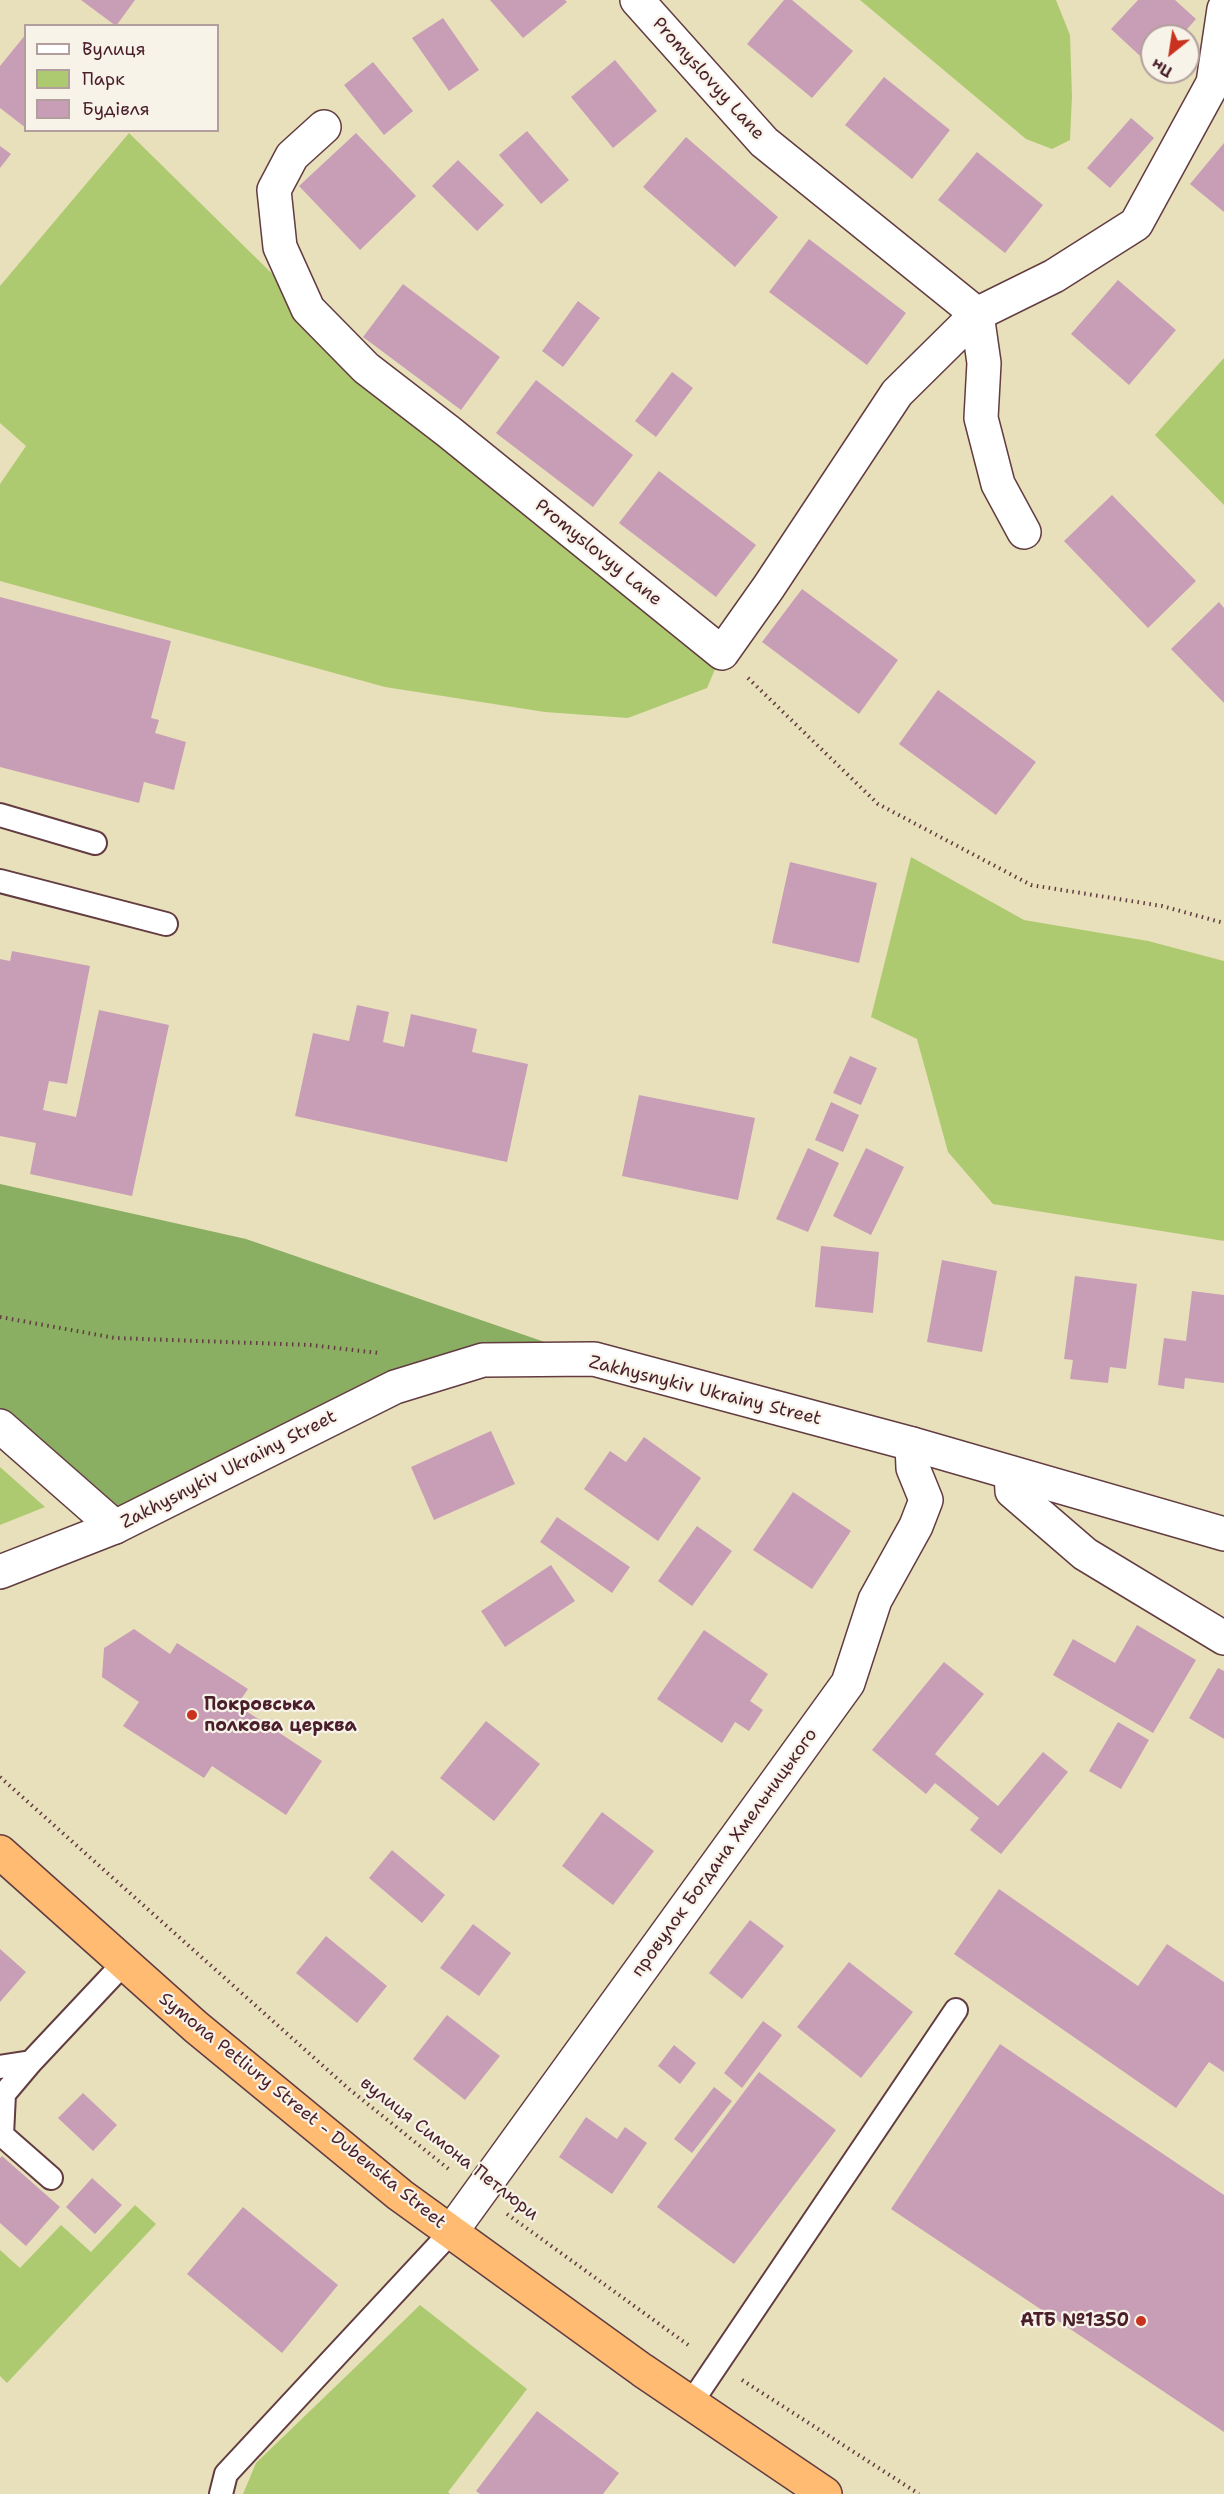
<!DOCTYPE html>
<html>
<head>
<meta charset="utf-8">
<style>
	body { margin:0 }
	#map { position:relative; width:1224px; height:2494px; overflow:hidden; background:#e8e0bb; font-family:"Shantell Sans",sans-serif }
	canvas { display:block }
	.legend { position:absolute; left:24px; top:24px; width:195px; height:108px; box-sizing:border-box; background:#f7f3e8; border:2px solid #b29e9c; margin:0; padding:8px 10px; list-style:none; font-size:18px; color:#4a1f2b }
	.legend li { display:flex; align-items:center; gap:12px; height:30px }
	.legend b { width:30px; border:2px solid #b29e9c }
	.north { position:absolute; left:1140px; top:24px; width:60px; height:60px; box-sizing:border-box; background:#f7f3e8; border:2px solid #b29e9c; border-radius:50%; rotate:210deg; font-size:16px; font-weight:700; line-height:24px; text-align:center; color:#4a1f2b }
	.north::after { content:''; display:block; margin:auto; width:21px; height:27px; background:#c8321e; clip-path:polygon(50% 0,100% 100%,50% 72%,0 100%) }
</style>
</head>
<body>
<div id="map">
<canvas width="1224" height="2494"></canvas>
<ul class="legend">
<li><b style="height:8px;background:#fff"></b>Вулиця</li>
<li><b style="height:16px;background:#aeca70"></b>Парк</li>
<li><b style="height:16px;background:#c89eb7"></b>Будівля</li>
</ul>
<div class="north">Пн</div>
</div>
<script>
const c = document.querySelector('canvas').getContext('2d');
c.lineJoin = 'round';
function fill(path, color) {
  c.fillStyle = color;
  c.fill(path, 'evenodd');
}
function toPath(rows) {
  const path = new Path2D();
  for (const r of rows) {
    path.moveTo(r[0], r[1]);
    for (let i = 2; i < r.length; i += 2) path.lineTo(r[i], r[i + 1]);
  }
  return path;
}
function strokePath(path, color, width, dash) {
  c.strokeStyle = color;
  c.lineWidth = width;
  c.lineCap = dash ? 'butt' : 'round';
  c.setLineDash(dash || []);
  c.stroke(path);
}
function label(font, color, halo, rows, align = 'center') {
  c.font = font + ' "Shantell Sans",sans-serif';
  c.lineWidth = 4.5;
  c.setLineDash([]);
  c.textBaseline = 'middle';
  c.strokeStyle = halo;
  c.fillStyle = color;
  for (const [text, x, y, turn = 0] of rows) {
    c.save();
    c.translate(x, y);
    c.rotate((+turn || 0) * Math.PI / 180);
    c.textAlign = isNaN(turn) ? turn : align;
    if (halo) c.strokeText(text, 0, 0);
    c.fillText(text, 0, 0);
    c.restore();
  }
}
fill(toPath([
	[860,0,1056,0,1070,35,1072,96,1070,140,1052,149,1026,139],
	[129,133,308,309,722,653,707,688,628,718,545,712,385,687,0,581,0,484,26,446,0,423,0,286],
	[1224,358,1224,505,1155,435],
	[911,857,1024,920,1148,941,1224,961,1224,1241,993,1204,948,1152,917,1039,871,1017],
	[0,1467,45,1507,0,1525],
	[135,2205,156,2224,7,2383,0,2376,0,2250,20,2268,61,2225,91,2252],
	[420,2305,527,2389,448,2492,450,2494,243,2494,256,2463]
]), '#aeca70');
fill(toPath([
	[0,1184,246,1239,594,1359,483,1360,115,1527,0,1426]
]), '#8aae62');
fill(toPath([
	[81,0,135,0,116,26],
	[490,0,565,0,567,2,523,38],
	[784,0,792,0,853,51,812,98,747,44],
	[1138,0,1175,0,1196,19,1181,36,1152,36,1152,67,1111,29],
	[443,18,479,70,449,91,412,38],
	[26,34,26,128,0,108,0,66],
	[615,60,657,111,613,148,571,97],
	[373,62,413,111,384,135,344,85],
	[884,77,950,130,912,179,845,125],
	[1131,118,1154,138,1110,188,1087,168],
	[527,131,569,180,541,204,499,155],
	[356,133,416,196,360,250,299,186],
	[686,137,778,217,735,267,643,187],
	[1224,143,1224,212,1190,184],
	[0,146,11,154,0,168],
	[977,152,1043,205,1005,253,938,200],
	[458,160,504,205,477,231,432,186],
	[809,239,906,313,867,365,769,292],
	[1118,280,1176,330,1129,385,1071,334],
	[403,284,500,357,461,410,363,337],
	[578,301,600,318,563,367,542,351],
	[672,372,693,388,656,437,635,421],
	[536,380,633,455,593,507,496,433],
	[659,471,756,545,716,597,619,523],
	[1112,495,1196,581,1148,628,1064,541],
	[802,589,898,660,859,714,762,642],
	[0,597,171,641,151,718,159,720,155,733,186,742,174,790,144,782,139,803,0,767],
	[1219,602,1224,608,1224,703,1171,649],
	[938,690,1036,762,996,815,899,744],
	[790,862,877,883,859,963,772,943],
	[12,951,90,966,67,1084,49,1081,43,1110,76,1117,99,1010,169,1025,132,1196,30,1174,36,1143,0,1136,0,959,10,961],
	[357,1005,389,1012,383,1042,404,1047,411,1014,477,1029,472,1052,528,1064,507,1162,295,1116,313,1033,349,1041],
	[850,1056,877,1068,861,1105,833,1093],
	[639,1095,755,1118,738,1200,622,1176],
	[831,1102,859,1115,843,1152,815,1140],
	[808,1148,839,1163,808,1232,776,1219],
	[866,1148,904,1167,871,1235,833,1216],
	[821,1246,879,1252,873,1313,815,1307],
	[942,1260,997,1271,982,1352,927,1342],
	[1075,1276,1137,1284,1126,1369,1110,1367,1108,1383,1070,1379,1073,1360,1064,1359],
	[1192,1291,1224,1295,1224,1383,1185,1378,1184,1389,1158,1385,1164,1338,1186,1341],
	[491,1431,515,1484,434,1520,411,1467],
	[644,1437,701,1478,658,1541,584,1489,610,1451,626,1462],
	[793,1492,851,1531,812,1589,753,1550],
	[557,1517,630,1567,612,1593,540,1542],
	[697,1526,732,1551,692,1606,658,1581],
	[551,1565,575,1601,505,1647,481,1611],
	[1137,1625,1196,1660,1153,1733,1053,1675,1073,1639,1115,1663],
	[134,1629,170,1654,177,1643,248,1689,237,1705,322,1761,286,1815,212,1766,204,1778,123,1726,139,1702,102,1677,104,1648],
	[704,1630,768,1674,750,1701,763,1710,749,1731,735,1722,722,1743,657,1699],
	[944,1662,984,1694,935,1754,998,1806,1043,1752,1068,1772,1001,1854,970,1830,979,1818,935,1783,926,1794,872,1750],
	[1218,1668,1224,1671,1224,1739,1189,1718],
	[486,1721,540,1764,494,1821,440,1778],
	[1118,1722,1149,1740,1121,1789,1089,1771],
	[602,1812,654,1851,613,1905,562,1866],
	[392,1850,445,1895,422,1923,369,1878],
	[999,1889,1138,1986,1167,1944,1224,1982,1224,2072,1209,2062,1176,2108,954,1954],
	[750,1920,784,1946,742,1999,709,1973],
	[473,1924,511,1953,479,1996,440,1968],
	[326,1936,387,1986,357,2023,296,1973],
	[0,1949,26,1972,0,2002],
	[849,1962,913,2012,861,2078,797,2027],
	[447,2015,500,2056,465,2100,413,2059],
	[763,2021,782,2035,742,2088,724,2073],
	[1000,2044,1224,2195,1224,2432,891,2209],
	[674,2045,696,2063,680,2084,658,2066],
	[759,2072,836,2130,734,2264,657,2207],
	[714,2087,732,2101,692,2153,674,2139],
	[83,2093,117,2125,93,2151,58,2118],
	[586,2117,617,2139,625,2127,647,2143,612,2194,559,2157],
	[2,2156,60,2207,26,2246,0,2223,0,2158],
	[92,2178,122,2205,95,2234,66,2207],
	[243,2207,338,2285,282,2353,187,2274],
	[537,2411,619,2473,603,2494,480,2494,476,2491]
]), '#c89eb7');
const service = toPath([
	[0,815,95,843],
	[0,881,166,924],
	[0,2067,31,2062],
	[51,2178,2,2135,4,2094,31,2062,124,1963],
	[691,2403,956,2010],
	[221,2494,226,2474,451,2232]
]);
const minor = toPath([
	[637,0,764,142,977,314],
	[324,127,292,156,274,190,280,247,308,309,366,368,449,432,722,653,768,588,897,393,977,314,1054,276,1136,224,1213,83,1224,9],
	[977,314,984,363,981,418,998,484,1024,532],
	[0,1426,115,1527],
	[1011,1473,1012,1491,1085,1554,1224,1638],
	[451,2232,848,1683,875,1600,916,1526,926,1500,913,1468,912,1444]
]);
const tertiary = toPath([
	[0,1572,115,1527,395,1387,483,1360,594,1359,912,1444,1224,1534]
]);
const trunk = toPath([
	[0,1852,196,2027,400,2195,642,2370,825,2494]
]);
strokePath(service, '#623c41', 26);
strokePath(minor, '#623c41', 36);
strokePath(tertiary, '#623c41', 36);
strokePath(trunk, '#623c41', 36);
strokePath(toPath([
	[748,678,878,804,1031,885,1162,906,1224,923],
	[0,1317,115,1338,310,1345,379,1353],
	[0,1777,349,2089,451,2171],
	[507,2214,691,2347],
	[742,2380,919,2494]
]), '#623c41', 4, [1.5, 4.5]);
strokePath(service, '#fff', 22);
strokePath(minor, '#fff', 33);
strokePath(tertiary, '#fff', 33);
strokePath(trunk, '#febb71', 33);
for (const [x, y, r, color] of [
	[192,1715,6,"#c8321e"],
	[1141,2321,6,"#c8321e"]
]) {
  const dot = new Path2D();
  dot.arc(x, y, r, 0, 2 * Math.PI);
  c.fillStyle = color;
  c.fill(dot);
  strokePath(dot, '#f7f3e8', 2);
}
label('18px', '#4a1f2b', '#f7f3e8', [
	["Promyslovyy Lane",708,79,48],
	["Promyslovyy Lane",598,553,39],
	["Zakhysnykiv Ukrainy Street",705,1391,14],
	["Zakhysnykiv Ukrainy Street",229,1470,-27],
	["провулок Богдана Хмельницького",725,1853,-54],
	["Symona Petliury Street - Dubenska Street",302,2111,39],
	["вулиця Симона Петлюри",449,2149,38]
]);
label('bold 18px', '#4a1f2b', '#f7f3e8', [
	["Покровська",204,1705],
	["полкова церква",204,1726],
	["АТБ №1350",1129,2321,"right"]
], 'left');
</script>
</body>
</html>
